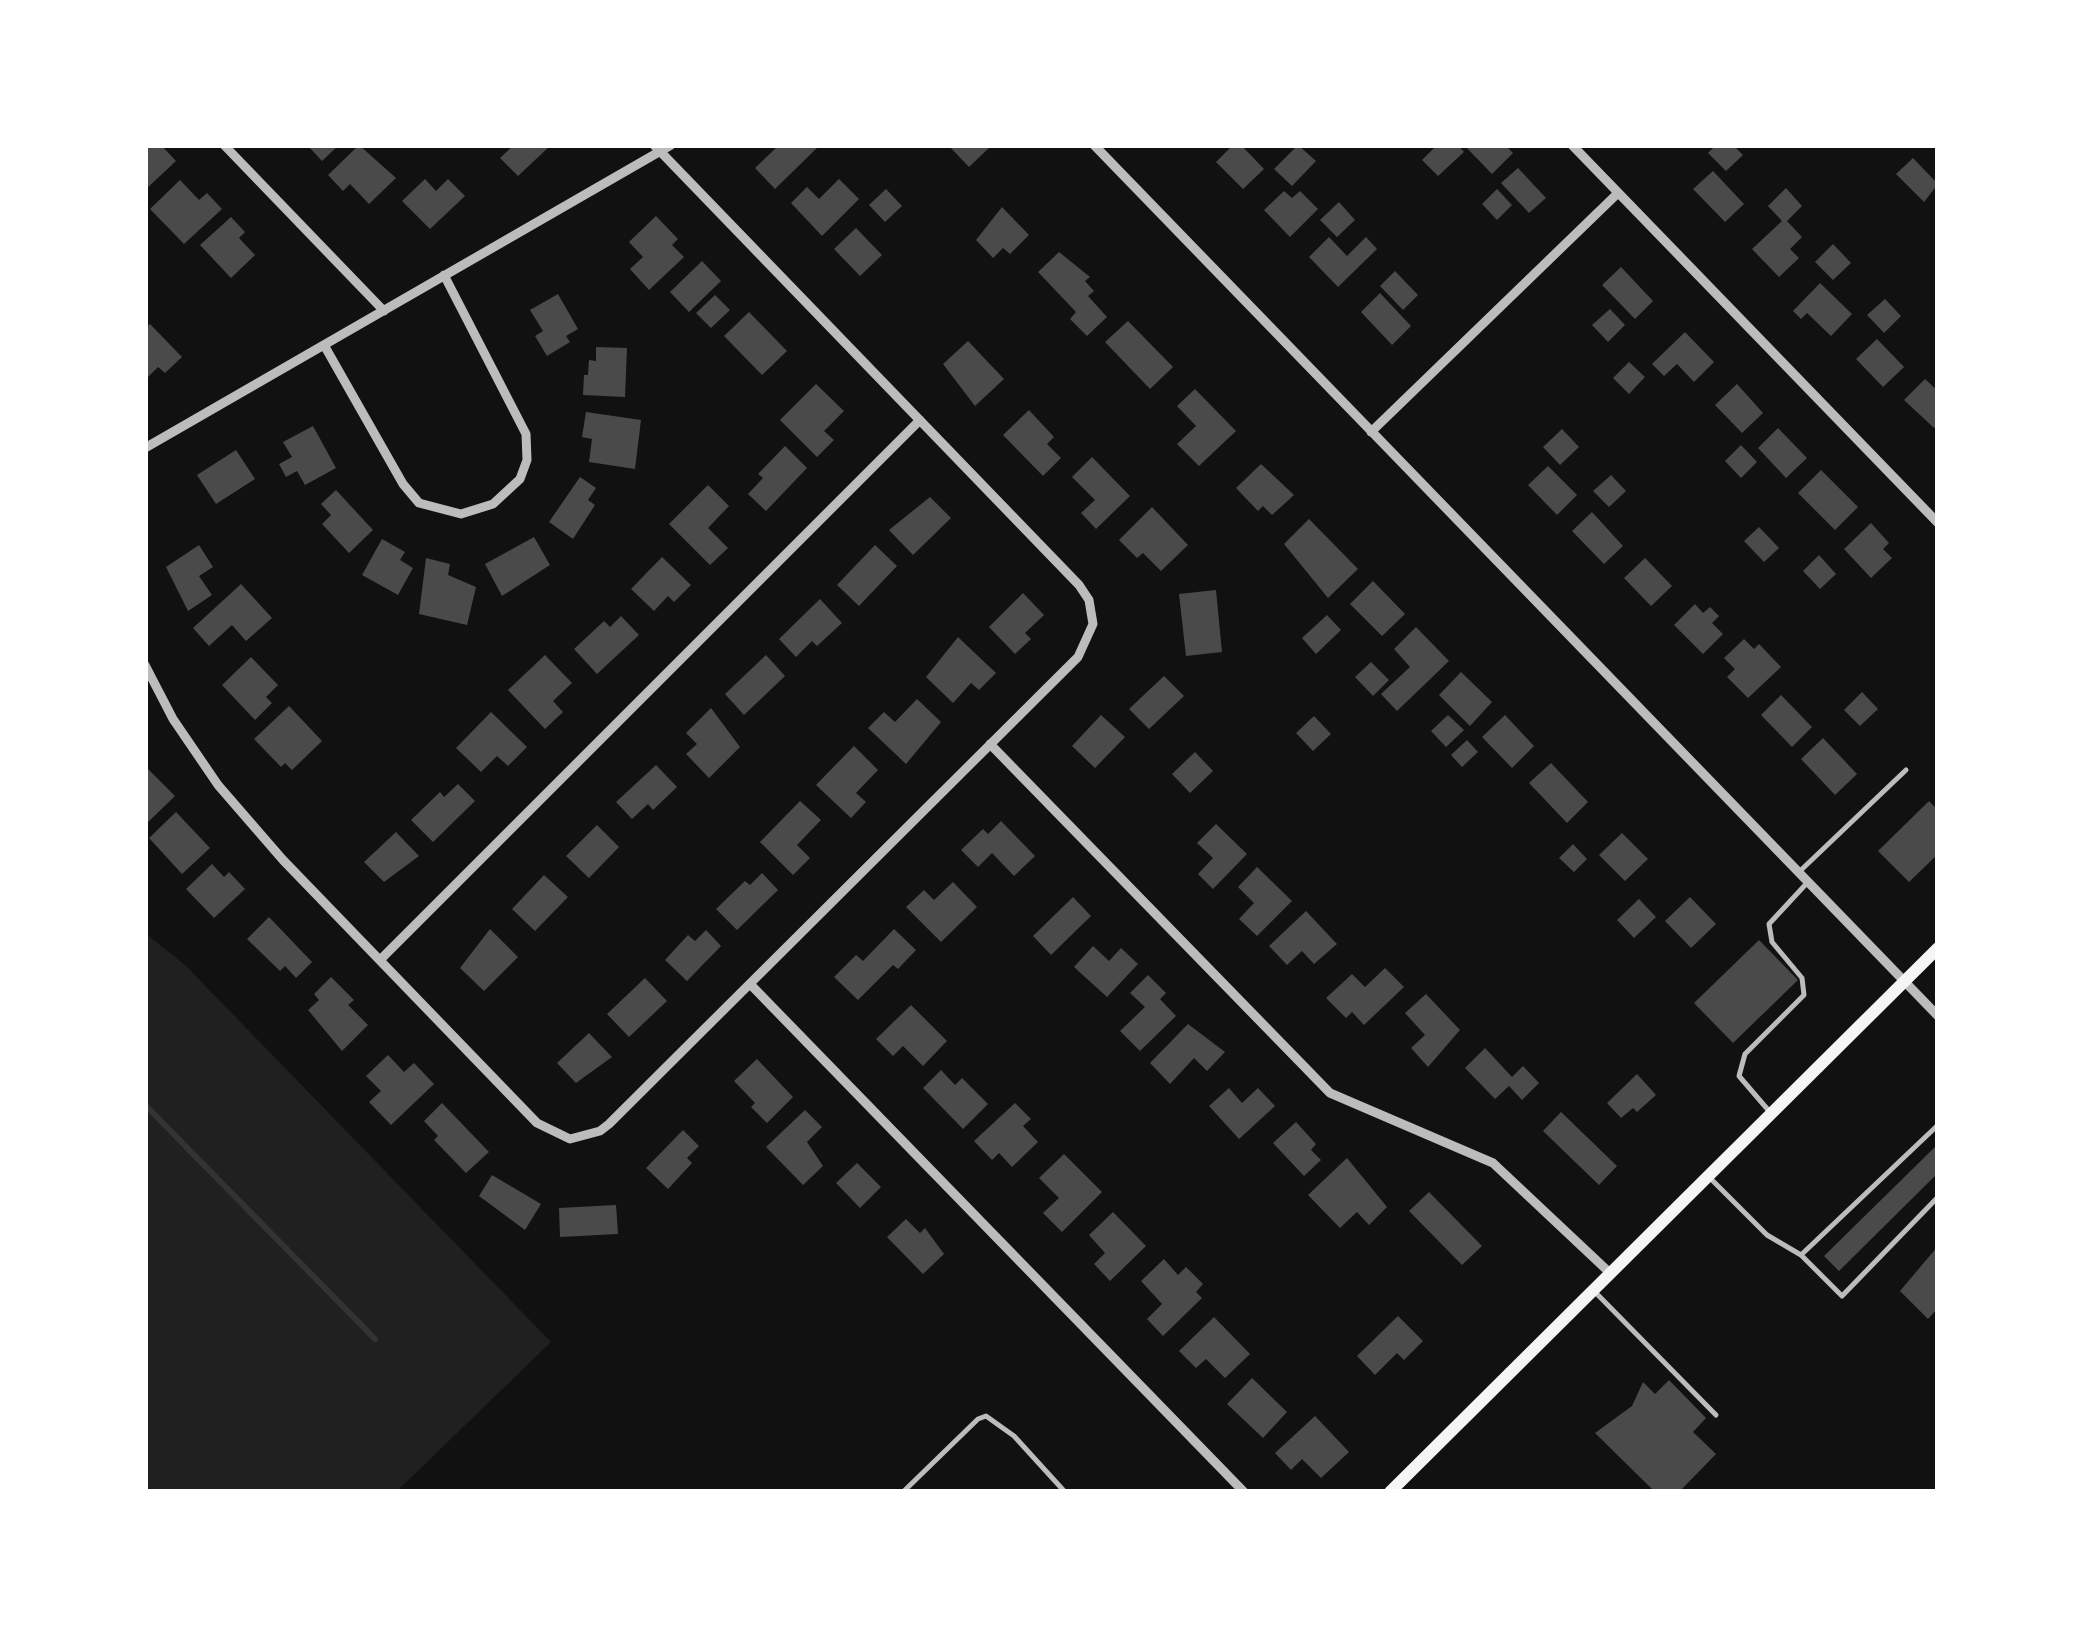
<!DOCTYPE html>
<html>
<head>
<meta charset="utf-8">
<style>
	body { margin:0 }
	#map { position:relative; width:2083px; height:1637px; overflow:hidden; background:#111; font-family:Ubuntu,sans-serif }
	canvas { display:block }
	.frame { position:absolute; inset:0; border:148px solid #fff; pointer-events:none }
</style>
</head>
<body>
<div id="map">
<canvas width="2083" height="1637"></canvas>
<div class="frame"></div>
</div>
<script>
const c = document.querySelector('canvas').getContext('2d');
c.lineJoin = 'round';
function fill(path, color) {
  c.fillStyle = color;
  c.fill(path, 'evenodd');
}
function toPath(rows) {
  const path = new Path2D();
  for (const r of rows) {
    path.moveTo(r[0], r[1]);
    for (let i = 2; i < r.length; i += 2) path.lineTo(r[i], r[i + 1]);
  }
  return path;
}
function strokePath(path, color, width, dash) {
  c.strokeStyle = color;
  c.lineWidth = width;
  c.lineCap = dash ? 'butt' : 'round';
  c.setLineDash(dash || []);
  c.stroke(path);
}
fill(toPath([
	[145,933,185,965,551,1342,396,1492,145,1492]
]), '#202020');
strokePath(toPath([
	[145,1105,375,1339]
]), '#333', 6);
fill(toPath([
	[145,145,161,145,176,161,145,190],
	[307,145,339,145,322,161],
	[359,145,396,178,369,204,350,184,343,191,328,175],
	[514,145,551,145,518,176,500,158],
	[779,145,820,145,775,189,755,168],
	[948,145,987,145,989,148,969,167],
	[1233,145,1241,145,1264,169,1243,189,1216,162],
	[1298,145,1316,161,1292,186,1274,169],
	[1437,145,1458,145,1464,152,1438,176,1422,160],
	[1464,145,1505,145,1513,153,1492,174],
	[1716,145,1733,145,1743,155,1726,171,1708,153],
	[1913,158,1938,184,1924,202,1896,174],
	[1518,168,1546,198,1529,213,1501,183],
	[1713,171,1744,204,1725,222,1693,189],
	[425,179,436,191,448,179,465,196,430,229,402,201],
	[839,179,859,199,822,236,791,203,807,187,819,199],
	[180,180,199,200,207,193,222,209,184,244,150,209],
	[1786,188,1802,206,1787,221,1802,237,1790,249,1799,258,1779,277,1752,249,1782,221,1768,206],
	[886,189,902,206,885,222,869,205],
	[1497,189,1512,205,1497,220,1482,204],
	[1284,191,1292,198,1300,191,1318,209,1290,237,1264,210],
	[1339,202,1355,220,1337,237,1320,220],
	[1002,207,1029,235,1010,254,1003,248,993,258,976,240],
	[656,216,678,239,672,245,684,257,649,290,630,269,643,257,629,242],
	[231,217,245,232,239,238,255,255,231,278,200,245],
	[856,228,882,255,860,276,834,249],
	[1329,237,1347,256,1366,237,1377,249,1338,287,1309,257],
	[1833,244,1851,263,1833,280,1815,262],
	[1059,252,1090,277,1085,281,1094,291,1088,296,1107,317,1087,336,1070,319,1076,312,1038,272],
	[702,261,721,281,689,312,670,292],
	[1621,267,1653,301,1635,319,1602,285],
	[1395,271,1418,295,1403,310,1380,286],
	[1820,283,1852,314,1831,336,1807,313,1801,319,1793,311],
	[1380,293,1411,326,1392,345,1361,312],
	[558,294,578,329,566,336,570,342,547,356,535,336,543,331,530,310],
	[715,295,730,310,711,328,696,313],
	[1885,299,1901,316,1884,333,1867,315],
	[1610,309,1625,325,1608,342,1592,325],
	[749,312,787,351,762,375,724,336],
	[1128,321,1173,367,1150,389,1105,342],
	[150,324,182,357,165,373,158,367,145,380,145,328],
	[1685,332,1714,362,1694,382,1677,364,1664,376,1652,364],
	[1877,339,1904,367,1883,387,1856,359],
	[968,341,1004,379,975,406,943,364],
	[596,347,627,348,625,397,583,395,584,375,588,375,589,360,596,361],
	[1629,362,1645,377,1629,394,1613,378],
	[1925,379,1938,391,1938,424,1934,428,1904,400],
	[816,384,844,411,824,431,834,440,817,457,780,420],
	[1737,384,1763,413,1742,433,1715,405],
	[1195,389,1236,431,1199,466,1177,444,1196,426,1177,406],
	[1029,410,1054,437,1047,444,1061,458,1043,476,1003,435],
	[586,412,641,420,635,469,589,462,592,439,582,437],
	[313,426,336,468,305,485,297,471,286,477,279,464,292,457,283,442],
	[1778,428,1807,458,1786,478,1758,448],
	[1562,429,1579,447,1560,465,1543,447],
	[1741,445,1757,462,1741,478,1725,461],
	[785,446,807,468,766,511,748,494,763,478,758,474],
	[236,450,255,479,216,504,197,475],
	[1092,457,1130,496,1096,529,1081,513,1095,500,1072,477],
	[1261,464,1294,495,1272,515,1263,506,1258,511,1236,488],
	[1548,466,1577,495,1557,515,1528,485],
	[1821,470,1858,507,1835,530,1798,493],
	[1611,475,1626,491,1609,507,1593,491],
	[580,477,596,488,588,500,595,505,573,539,549,522],
	[708,485,729,506,708,528,728,548,710,565,669,524],
	[336,490,373,530,349,553,322,524,331,515,321,504],
	[930,497,951,518,913,555,889,530],
	[1152,507,1188,545,1161,571,1143,553,1137,558,1119,540],
	[1592,512,1623,546,1604,564,1572,531],
	[1309,519,1358,569,1328,598,1284,544],
	[1871,523,1889,543,1883,549,1892,558,1871,578,1844,549],
	[1759,527,1779,548,1764,562,1744,541],
	[534,537,550,565,502,596,485,564],
	[382,539,405,552,400,560,413,568,398,595,362,575],
	[199,545,213,567,199,576,212,595,188,611,166,567],
	[875,545,897,566,859,606,837,585],
	[1819,555,1836,574,1820,589,1803,571],
	[662,557,691,585,674,602,668,596,654,611,631,589],
	[426,558,450,564,448,575,476,587,467,625,419,614],
	[1645,558,1672,586,1651,606,1624,578],
	[1373,581,1405,614,1382,636,1350,604],
	[241,584,272,618,246,641,232,625,209,646,193,628],
	[1216,590,1222,652,1186,656,1179,594],
	[1023,593,1044,615,1025,633,1031,639,1015,654,989,627],
	[820,599,842,623,817,646,812,641,796,657,779,639],
	[1695,604,1703,613,1710,607,1719,616,1712,623,1723,634,1703,654,1674,625],
	[1327,615,1341,630,1316,654,1302,638],
	[621,616,639,635,597,674,574,649,604,621,610,627],
	[1416,627,1449,661,1397,711,1381,694,1410,667,1394,649],
	[958,637,996,673,979,690,971,683,953,703,926,677],
	[1744,639,1754,649,1759,644,1781,667,1748,698,1727,677,1735,669,1724,658],
	[545,655,572,683,553,701,563,712,545,729,508,690],
	[766,655,785,676,744,715,725,694],
	[251,657,278,685,266,697,272,703,255,720,222,685],
	[1371,662,1389,680,1373,696,1355,677],
	[1461,672,1492,702,1470,726,1439,695],
	[1164,676,1184,696,1149,729,1129,709],
	[1862,692,1878,709,1860,726,1844,710],
	[1781,695,1812,727,1792,747,1761,715],
	[917,699,941,722,906,764,868,728,884,712,895,722],
	[289,706,322,741,292,770,285,763,281,767,254,739],
	[711,708,740,747,709,778,686,754,697,744,686,733],
	[491,712,527,747,508,766,497,756,481,772,456,748],
	[1101,715,1125,737,1095,768,1072,746],
	[1448,715,1464,730,1446,747,1431,731],
	[1505,715,1534,746,1512,768,1482,737],
	[1314,716,1331,734,1313,751,1296,733],
	[1823,738,1857,774,1835,795,1801,759],
	[1467,740,1478,752,1462,767,1451,755],
	[854,746,878,770,856,793,866,802,851,818,816,785],
	[1195,752,1213,771,1190,793,1172,774],
	[1551,763,1588,802,1567,823,1529,783],
	[656,765,677,787,653,810,648,804,632,819,616,802],
	[145,766,175,796,145,825],
	[458,784,475,801,433,842,411,820,440,792,444,797],
	[800,801,821,820,797,845,810,858,793,875,760,842],
	[1929,801,1938,810,1938,854,1909,882,1878,851],
	[176,812,210,848,182,874,149,838],
	[1001,821,1035,856,1014,876,992,853,978,867,961,850,983,829,988,834],
	[1216,824,1247,854,1213,889,1198,874,1213,858,1197,843],
	[597,825,619,847,589,878,566,856],
	[396,832,419,856,384,882,364,862],
	[1622,833,1648,859,1625,881,1599,855],
	[1573,844,1587,859,1574,872,1559,858],
	[212,864,224,877,229,872,245,889,214,918,186,889],
	[1257,867,1292,901,1257,936,1239,919,1254,903,1238,887],
	[762,873,778,890,737,930,716,909,745,881,750,885],
	[544,875,568,897,535,931,512,909],
	[953,882,977,907,941,942,906,907,924,890,934,900],
	[1073,897,1091,916,1051,955,1033,936],
	[1690,897,1716,924,1691,948,1665,921],
	[1639,899,1656,917,1634,938,1617,920],
	[1306,911,1337,944,1314,964,1302,951,1287,965,1269,946],
	[269,917,312,962,296,978,285,966,280,971,247,939],
	[490,929,518,957,484,991,460,968],
	[894,929,916,950,898,969,893,965,858,1000,834,977,856,955,863,961],
	[706,930,721,946,687,981,665,960,688,935,695,941],
	[1759,940,1798,980,1733,1043,1694,1003],
	[1093,946,1109,961,1121,948,1138,964,1107,997,1074,967],
	[1385,968,1404,987,1364,1025,1352,1012,1346,1018,1326,998,1352,974,1365,987],
	[1148,975,1166,993,1160,999,1176,1016,1140,1051,1120,1031,1145,1007,1130,993],
	[331,977,354,1000,348,1005,368,1025,342,1051,308,1010,319,1000,314,994],
	[645,978,667,1001,629,1037,607,1014],
	[1426,994,1460,1030,1428,1067,1411,1048,1425,1035,1405,1013],
	[911,1005,947,1041,923,1066,903,1046,893,1056,876,1039],
	[1188,1024,1225,1052,1207,1071,1194,1058,1170,1084,1150,1063],
	[589,1033,612,1057,576,1083,557,1063],
	[1485,1048,1512,1077,1523,1066,1539,1083,1522,1100,1509,1086,1495,1099,1465,1068],
	[388,1055,404,1072,414,1063,434,1084,391,1125,369,1102,381,1091,366,1076],
	[757,1059,793,1097,767,1123,751,1107,755,1103,734,1081],
	[941,1070,955,1085,962,1078,988,1104,963,1129,923,1088],
	[1637,1074,1656,1095,1637,1112,1633,1108,1621,1118,1607,1103],
	[1229,1088,1242,1103,1258,1088,1275,1106,1239,1139,1209,1106],
	[442,1103,489,1152,466,1173,434,1140,438,1136,424,1121],
	[1015,1103,1031,1119,1023,1126,1038,1142,1012,1167,999,1153,992,1160,974,1141],
	[805,1110,822,1127,807,1142,823,1166,803,1185,766,1147],
	[1561,1112,1617,1166,1599,1185,1543,1131],
	[1296,1122,1316,1144,1311,1150,1321,1160,1304,1176,1273,1143],
	[683,1130,699,1146,687,1158,692,1163,668,1189,646,1168],
	[1938,1144,1938,1173,1839,1271,1824,1256],
	[1064,1154,1102,1192,1062,1232,1043,1213,1059,1198,1039,1178],
	[1347,1158,1387,1207,1369,1225,1357,1212,1340,1228,1308,1195],
	[857,1163,881,1187,860,1208,836,1183],
	[492,1175,541,1204,525,1230,479,1196],
	[1429,1192,1482,1246,1462,1265,1409,1211],
	[616,1205,618,1234,560,1237,559,1208],
	[1113,1212,1146,1246,1110,1281,1094,1264,1105,1253,1089,1235],
	[906,1219,920,1233,925,1228,944,1254,923,1274,887,1237],
	[1938,1246,1938,1308,1928,1319,1900,1291],
	[1164,1259,1178,1275,1186,1267,1203,1284,1196,1292,1202,1298,1163,1336,1147,1319,1162,1304,1141,1281],
	[1398,1316,1423,1341,1404,1360,1397,1353,1375,1375,1357,1356],
	[1214,1317,1250,1354,1225,1378,1206,1359,1196,1368,1179,1351],
	[1252,1378,1287,1412,1263,1438,1227,1404],
	[1669,1380,1706,1418,1693,1432,1716,1454,1679,1492,1655,1492,1595,1433,1632,1406,1643,1382,1655,1394],
	[1315,1416,1349,1452,1321,1478,1302,1459,1291,1470,1275,1453]
]), '#4a4a4a');
strokePath(toPath([
	[1799,872,1906,770],
	[1769,1111,1739,1076,1745,1054,1804,995,1802,978,1772,942,1769,924,1807,883],
	[1709,1177,1767,1235,1801,1255,1842,1296,1938,1197],
	[1801,1255,1938,1125],
	[1595,1292,1716,1415],
	[903,1492,978,1419,986,1416,1014,1436,1065,1492]
]), '#bcbcbc', 5);
strokePath(toPath([
	[224,145,384,311],
	[1094,145,1938,1016],
	[1572,145,1938,523],
	[324,345,403,484,419,503,461,514,493,504,520,479,527,460,526,434,444,275],
	[1371,432,1618,193],
	[145,448,671,145],
	[145,665,173,719,218,785,283,860,537,1123,570,1139,600,1131,609,1124,1078,657,1093,624,1089,600,1079,585,654,145],
	[990,744,1330,1093,1493,1163,1610,1273],
	[380,960,920,420],
	[750,984,1244,1492]
]), '#bcbcbc', 9);
strokePath(toPath([
	[1390,1492,1938,948]
]), '#f5f5f5', 12);
</script>
</body>
</html>
